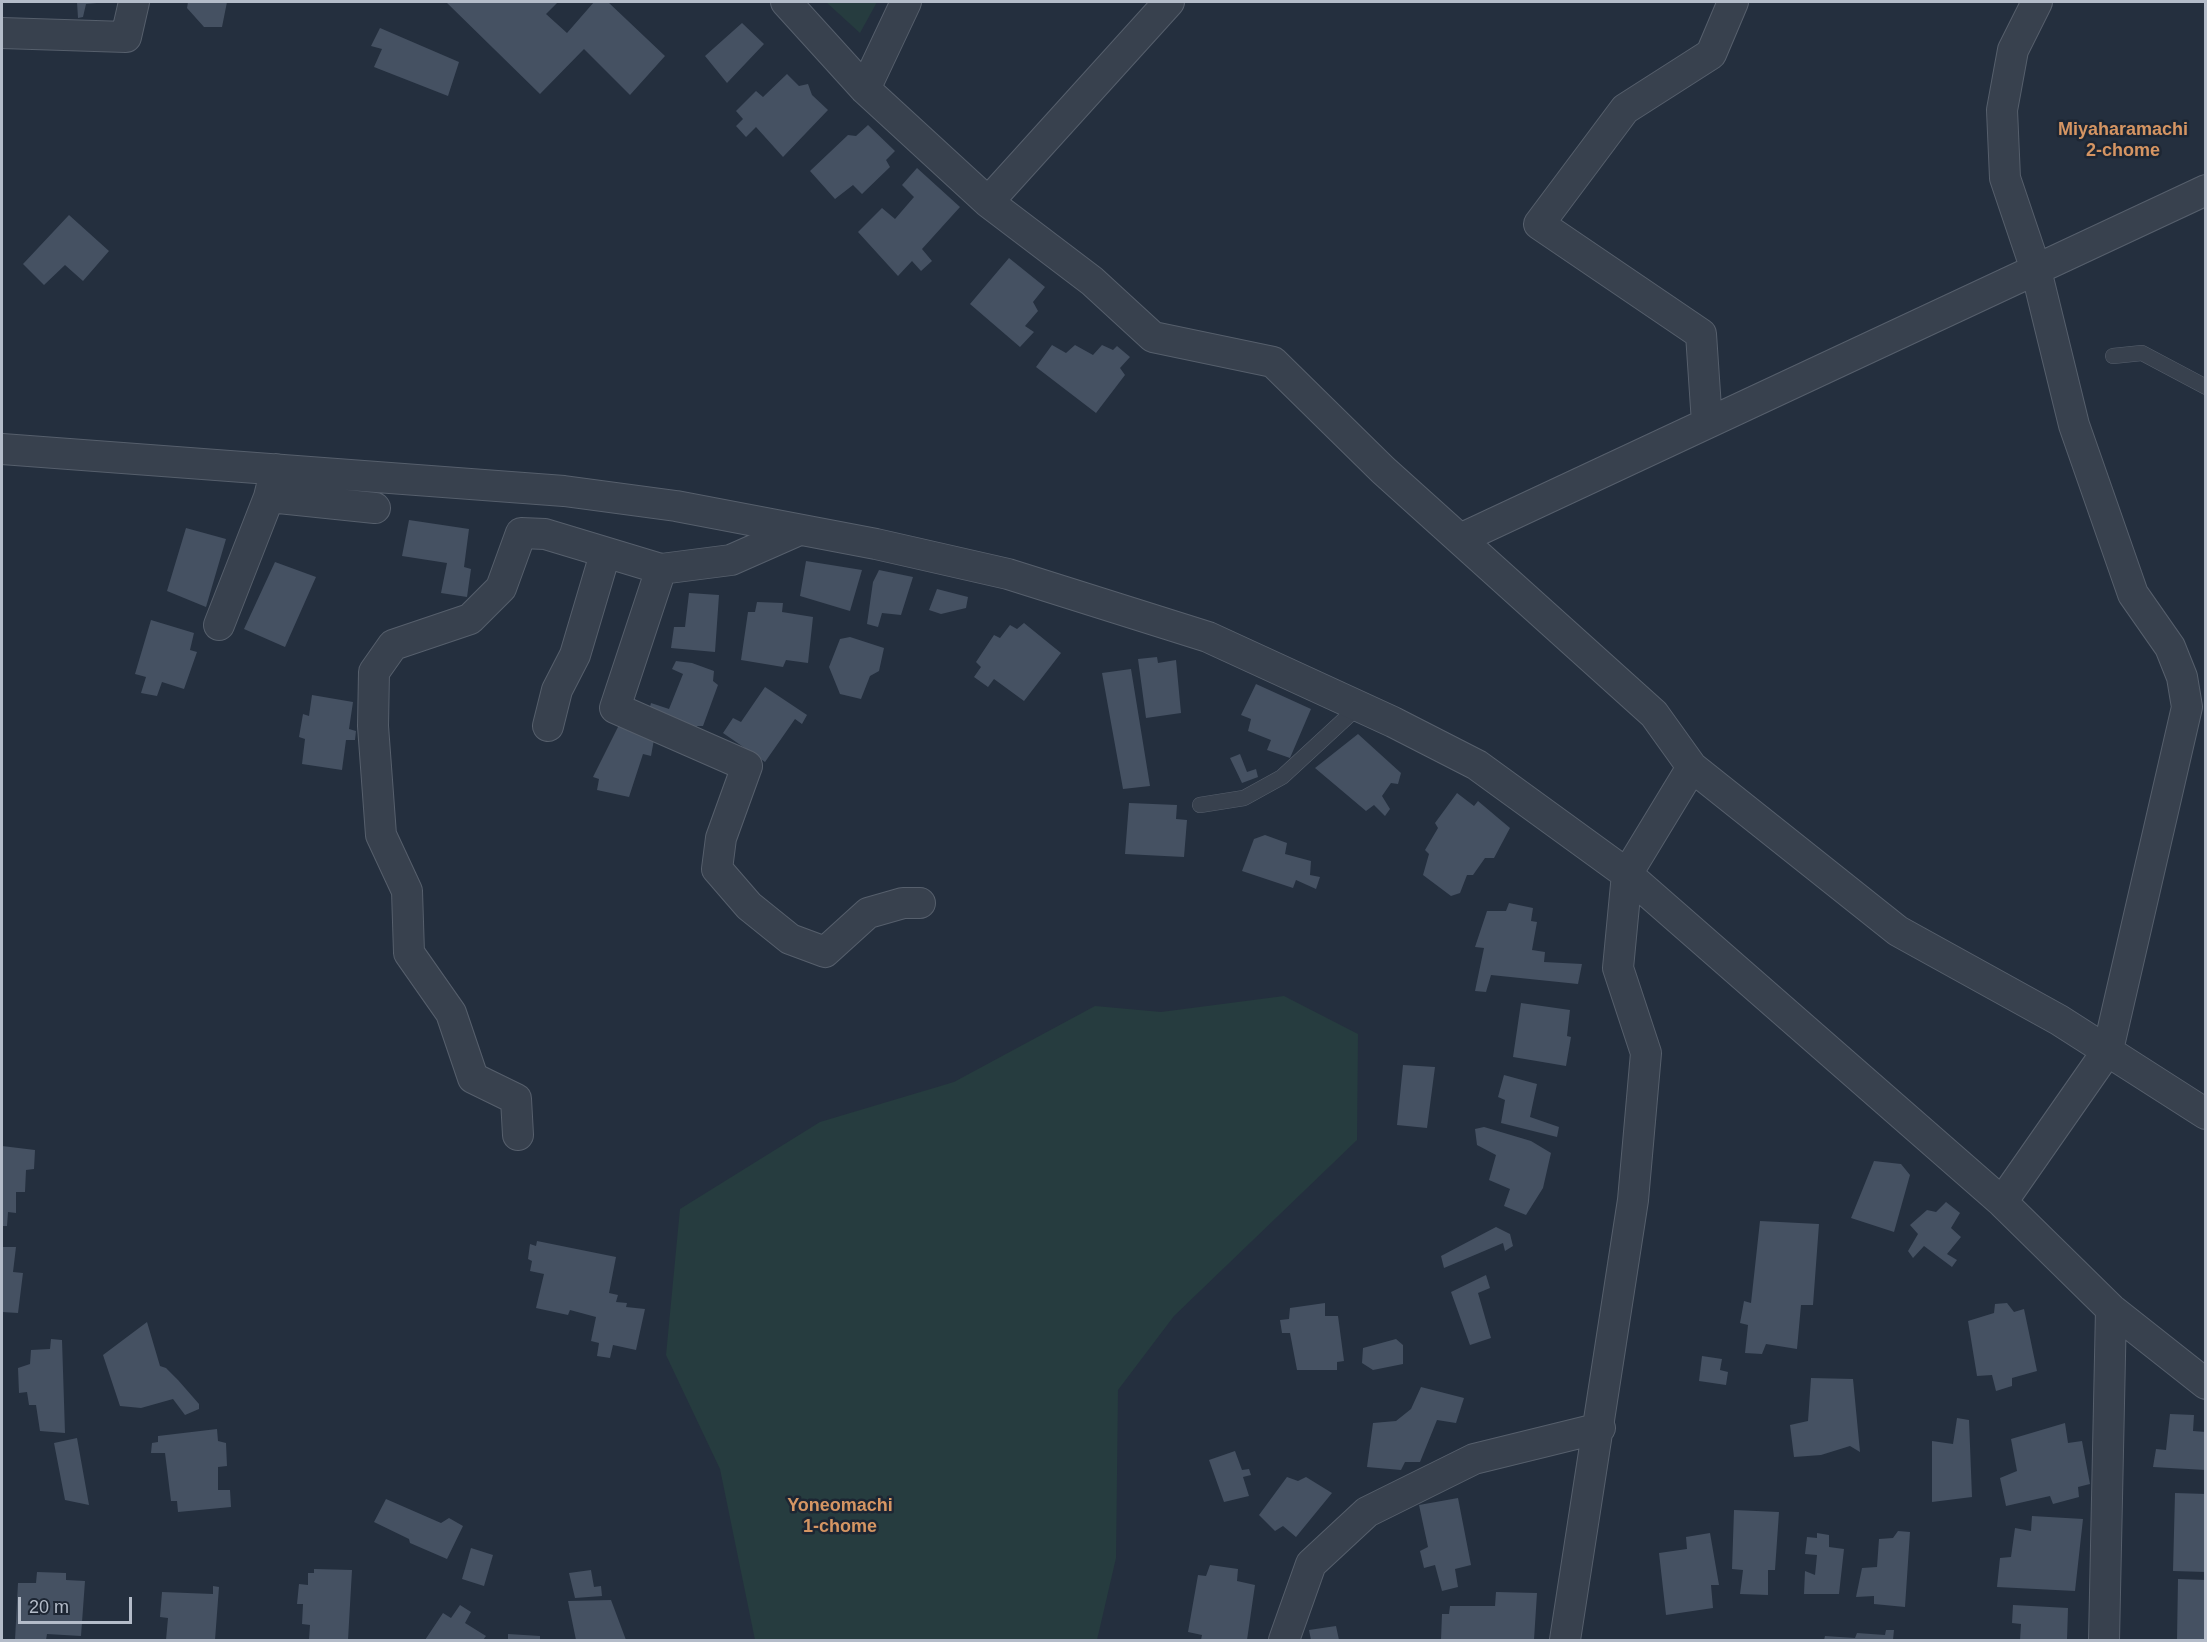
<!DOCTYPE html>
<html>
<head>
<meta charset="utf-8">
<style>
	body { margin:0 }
	#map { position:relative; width:2207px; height:1642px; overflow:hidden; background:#242f3e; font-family:Helvetica,sans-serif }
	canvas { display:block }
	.frame { position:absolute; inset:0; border:3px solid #b4bcc9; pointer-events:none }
	.scale { position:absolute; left:18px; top:1597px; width:114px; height:27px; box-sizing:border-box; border:3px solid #b4bcc9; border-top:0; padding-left:8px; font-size:18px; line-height:21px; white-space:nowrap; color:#b4bcc9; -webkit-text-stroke:4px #1d2633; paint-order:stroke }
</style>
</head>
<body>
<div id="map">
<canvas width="2207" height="1642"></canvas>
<div class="frame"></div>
<div class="scale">20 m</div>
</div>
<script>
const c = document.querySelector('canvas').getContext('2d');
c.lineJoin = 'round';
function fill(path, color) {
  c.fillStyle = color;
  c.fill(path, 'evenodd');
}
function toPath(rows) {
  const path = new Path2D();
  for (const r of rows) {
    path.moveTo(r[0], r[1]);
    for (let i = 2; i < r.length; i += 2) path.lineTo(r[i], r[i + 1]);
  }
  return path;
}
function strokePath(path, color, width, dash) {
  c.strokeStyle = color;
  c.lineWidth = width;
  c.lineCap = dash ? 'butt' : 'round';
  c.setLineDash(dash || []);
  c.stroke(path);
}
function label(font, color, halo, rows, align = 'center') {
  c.font = font + ' Helvetica,sans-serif';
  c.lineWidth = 5;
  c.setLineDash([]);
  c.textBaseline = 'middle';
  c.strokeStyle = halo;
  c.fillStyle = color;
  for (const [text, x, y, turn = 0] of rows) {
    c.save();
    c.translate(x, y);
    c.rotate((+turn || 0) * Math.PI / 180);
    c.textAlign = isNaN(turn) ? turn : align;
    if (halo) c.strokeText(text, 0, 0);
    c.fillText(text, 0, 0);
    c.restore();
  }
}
fill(toPath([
	[826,2,877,2,860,33],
	[1284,996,1358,1034,1357,1140,1174,1316,1118,1390,1116,1558,1097,1640,755,1640,720,1469,666,1355,680,1209,820,1122,954,1082,1095,1006,1161,1012]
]), '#263c3f');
fill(toPath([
	[77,2,97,2,97,3,86,4,83,17,78,18],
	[188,2,227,2,222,27,204,27,187,8],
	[446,2,558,2,546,14,567,33,594,2,608,2,665,56,630,95,584,49,540,94],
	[742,23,764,44,727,83,705,56],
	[380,28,459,62,448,96,374,67,382,49,371,46],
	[787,74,799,86,808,84,812,95,828,110,783,157,756,127,746,137,736,126,743,119,736,111,756,91,763,97],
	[868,125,895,151,886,160,890,167,862,194,853,185,835,199,810,171,848,135,856,136],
	[917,168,960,207,922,249,932,261,921,271,912,261,898,276,858,232,882,208,895,219,914,197,902,185],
	[69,215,109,251,83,281,65,265,44,285,23,264],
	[1009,258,1045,287,1033,302,1038,311,1025,326,1034,332,1020,347,970,304],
	[1052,345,1066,353,1075,345,1093,355,1102,345,1113,350,1117,346,1130,357,1120,368,1125,375,1096,413,1036,367],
	[409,520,469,529,464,567,471,569,467,597,441,593,447,563,402,556],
	[186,528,226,539,206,607,167,591],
	[806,561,862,570,850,611,800,596],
	[275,562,316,577,285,647,244,629],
	[879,570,913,577,901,615,882,613,878,627,867,624,873,582],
	[937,589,968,597,966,608,941,614,929,610],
	[689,593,719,595,715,652,671,648,674,627,685,627],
	[757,602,783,603,782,612,813,617,808,663,786,660,783,667,741,660,748,612,755,612],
	[151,620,194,633,190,650,197,652,184,689,162,682,157,696,141,693,146,677,135,674],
	[1024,623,1061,653,1024,701,994,679,988,687,974,677,981,667,976,662,994,635,1000,638,1010,625,1017,629],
	[850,637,884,648,879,671,870,676,861,699,840,694,829,667,840,639],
	[1157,657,1158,663,1176,660,1181,713,1146,718,1138,659],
	[676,661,692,663,714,671,713,681,718,685,703,726,697,726,694,732,648,714,651,703,669,709,683,674,672,669],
	[1131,669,1150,786,1123,789,1102,673],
	[1256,684,1311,709,1290,758,1267,750,1271,740,1248,731,1251,719,1241,715],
	[765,687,807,715,802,724,795,719,765,762,723,733,733,718,741,722],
	[312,695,353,702,349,729,356,731,355,740,346,740,342,770,302,764,305,739,299,737,303,714,309,716],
	[619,725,655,734,651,756,643,754,629,797,597,790,599,779,593,777],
	[1358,734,1401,773,1398,784,1391,783,1382,796,1390,809,1385,816,1374,805,1366,811,1315,768],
	[1240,754,1247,772,1256,769,1258,777,1242,783,1230,758],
	[1457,793,1474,806,1478,801,1510,828,1494,858,1485,858,1473,875,1467,875,1460,893,1451,896,1423,875,1429,854,1425,850,1438,828,1435,823],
	[1129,803,1177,805,1176,819,1187,820,1184,857,1125,854],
	[1265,835,1287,843,1285,854,1311,861,1310,875,1320,877,1316,889,1296,880,1293,888,1242,871,1254,839],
	[1509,903,1533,908,1531,921,1537,922,1532,950,1545,952,1544,962,1582,964,1578,984,1491,975,1486,992,1475,991,1484,948,1475,947,1487,911,1506,911],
	[1521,1003,1570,1010,1567,1036,1571,1037,1566,1066,1513,1057],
	[1403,1065,1435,1067,1427,1128,1397,1125],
	[1504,1075,1537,1084,1530,1117,1559,1127,1557,1137,1501,1123,1505,1100,1498,1097],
	[1484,1127,1531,1141,1551,1153,1543,1188,1526,1215,1504,1206,1510,1189,1489,1180,1496,1155,1477,1145,1475,1129],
	[2,1146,35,1150,34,1169,26,1170,25,1192,16,1192,16,1213,8,1212,7,1226,2,1226],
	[1874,1161,1901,1164,1910,1175,1894,1232,1851,1218],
	[1946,1202,1960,1213,1951,1228,1961,1237,1947,1254,1957,1260,1952,1267,1924,1246,1913,1258,1908,1251,1918,1234,1910,1225,1927,1210,1936,1212],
	[1760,1221,1819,1224,1813,1305,1801,1305,1797,1349,1766,1344,1762,1354,1745,1353,1748,1325,1740,1323,1744,1301,1751,1303],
	[1496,1227,1510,1234,1513,1246,1505,1251,1503,1243,1444,1268,1441,1256],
	[537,1241,616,1257,609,1293,618,1295,616,1302,627,1303,626,1307,645,1309,636,1350,613,1345,610,1358,597,1356,599,1343,591,1341,596,1317,570,1310,568,1315,536,1308,544,1274,530,1271,532,1261,528,1259,530,1244,536,1246],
	[2,1247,16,1247,13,1272,23,1273,18,1313,2,1312],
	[1486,1275,1490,1288,1478,1293,1491,1338,1470,1345,1451,1292],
	[1325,1303,1325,1316,1338,1316,1344,1361,1337,1362,1337,1370,1297,1370,1290,1333,1282,1333,1280,1320,1289,1319,1290,1308],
	[2007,1303,2014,1312,2024,1309,2037,1371,2012,1378,2012,1386,1996,1391,1992,1375,1977,1376,1968,1321,1994,1313,1995,1304],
	[147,1322,160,1366,166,1368,178,1380,199,1404,199,1409,185,1415,173,1399,141,1408,120,1406,103,1355],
	[51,1339,62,1340,65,1433,40,1431,36,1405,29,1405,27,1392,19,1393,18,1368,30,1364,31,1350,50,1349],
	[1396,1339,1403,1345,1403,1364,1373,1370,1362,1363,1363,1348],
	[1702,1356,1722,1359,1720,1370,1728,1372,1726,1385,1699,1381],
	[1811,1378,1853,1379,1860,1452,1850,1446,1821,1455,1794,1457,1790,1425,1808,1421],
	[1421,1387,1464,1398,1456,1423,1437,1420,1420,1462,1405,1462,1401,1470,1367,1467,1373,1423,1396,1421,1411,1409],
	[2170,1414,2194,1415,2193,1431,2206,1432,2206,1470,2153,1467,2156,1449,2166,1450],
	[1957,1418,1969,1420,1972,1497,1932,1502,1932,1441,1953,1444],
	[2065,1423,2068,1443,2082,1441,2090,1484,2078,1487,2079,1497,2053,1504,2050,1496,2006,1506,2000,1478,2017,1471,2011,1439],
	[217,1429,218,1441,226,1443,227,1466,218,1467,218,1490,230,1490,231,1507,178,1512,177,1501,171,1501,165,1453,151,1453,152,1443,158,1442,158,1436],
	[77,1438,89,1505,65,1500,54,1443],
	[1235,1451,1242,1470,1249,1469,1251,1475,1243,1477,1249,1496,1224,1502,1209,1460],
	[1287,1477,1298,1481,1306,1477,1332,1493,1296,1537,1283,1526,1275,1531,1259,1515],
	[2175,1493,2206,1494,2206,1572,2173,1571],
	[1458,1498,1471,1565,1455,1569,1458,1587,1442,1591,1435,1565,1424,1568,1420,1551,1428,1547,1419,1505],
	[386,1499,441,1523,449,1518,463,1526,447,1559,410,1543,409,1539,374,1522],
	[1734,1510,1779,1512,1775,1570,1768,1570,1768,1595,1740,1594,1743,1570,1732,1569],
	[2032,1516,2083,1519,2075,1591,1997,1587,2000,1558,2011,1557,2015,1528,2031,1531],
	[1898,1531,1910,1532,1905,1607,1874,1604,1874,1596,1856,1597,1862,1568,1877,1567,1879,1539,1893,1538],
	[1710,1533,1719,1585,1711,1585,1713,1608,1666,1615,1659,1553,1687,1549,1686,1537],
	[1817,1533,1829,1535,1829,1547,1844,1549,1839,1594,1804,1594,1805,1571,1815,1575,1817,1555,1805,1554,1807,1537,1817,1538],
	[471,1548,493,1555,484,1586,462,1579],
	[1210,1565,1238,1569,1237,1581,1255,1585,1247,1640,1201,1640,1202,1635,1188,1632,1198,1575,1206,1576],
	[314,1569,352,1570,348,1640,309,1640,310,1625,302,1624,303,1604,297,1604,299,1584,308,1585,308,1573,314,1573],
	[591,1570,594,1587,601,1586,602,1596,575,1598,569,1573],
	[37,1572,66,1573,66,1580,85,1581,81,1636,47,1634,46,1640,15,1640,18,1583,36,1583],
	[2178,1579,2206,1580,2206,1640,2177,1640],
	[213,1586,219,1587,215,1640,166,1640,168,1618,160,1617,162,1592,213,1594],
	[1496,1592,1537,1593,1534,1640,1441,1640,1442,1614,1449,1614,1450,1606,1495,1606],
	[611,1600,626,1640,576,1640,568,1601],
	[460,1605,471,1612,465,1623,486,1636,483,1640,425,1640,443,1613,451,1618],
	[2013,1605,2068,1608,2067,1640,2020,1640,2021,1624,2012,1623],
	[1336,1626,1339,1640,1311,1640,1309,1630],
	[1886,1630,1894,1630,1893,1640,1824,1640,1825,1636,1855,1638,1857,1633,1885,1635],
	[508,1634,540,1636,540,1640,508,1640]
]), '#455162');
const service = toPath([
	[2113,356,2142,353,2206,387],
	[1200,805,1244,798,1282,777,1359,706]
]);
const minor = toPath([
	[786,2,865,89,988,202,1092,281,1153,337,1273,362,1383,470,1654,714,1692,767,1898,931,2059,1020,2206,1114],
	[2,33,126,37,134,2],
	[865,89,906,2],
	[988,202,1169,2],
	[1707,423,1701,334,1539,224,1625,109,1711,54,1733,2],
	[2,449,564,491,676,506,876,544,1008,574,1208,637,1393,722,1477,765,1627,874,2002,1202,2111,1309,2206,1384],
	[269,497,375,508],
	[1460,539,2206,190],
	[661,569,615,708,747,766,721,838,717,869,749,906,790,939,825,952,868,913,903,903,920,903],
	[219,625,269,497,276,469],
	[548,726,557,690,575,655,605,554],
	[518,1135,516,1099,473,1078,451,1013,409,953,407,891,381,835,373,726,374,672,393,645,470,619,501,588,521,533,545,534,661,569,731,560,799,530],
	[2002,1202,2108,1050,2187,707,2182,677,2170,647,2133,594,2074,425,2036,270,2005,178,2002,110,2013,50,2037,2],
	[1284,1640,1311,1564,1367,1512,1474,1459,1600,1428],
	[1565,1640,1633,1200,1646,1053,1618,968,1627,874,1692,767],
	[2104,1640,2111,1309]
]);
strokePath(service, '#565f6c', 16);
strokePath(minor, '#565f6c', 32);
strokePath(service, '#38414e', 15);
strokePath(minor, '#38414e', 30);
label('bold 18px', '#d59563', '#1d2633', [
	["Miyaharamachi",2123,130],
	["2-chome",2123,151],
	["Yoneomachi",840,1506],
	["1-chome",840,1527]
]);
</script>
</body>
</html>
